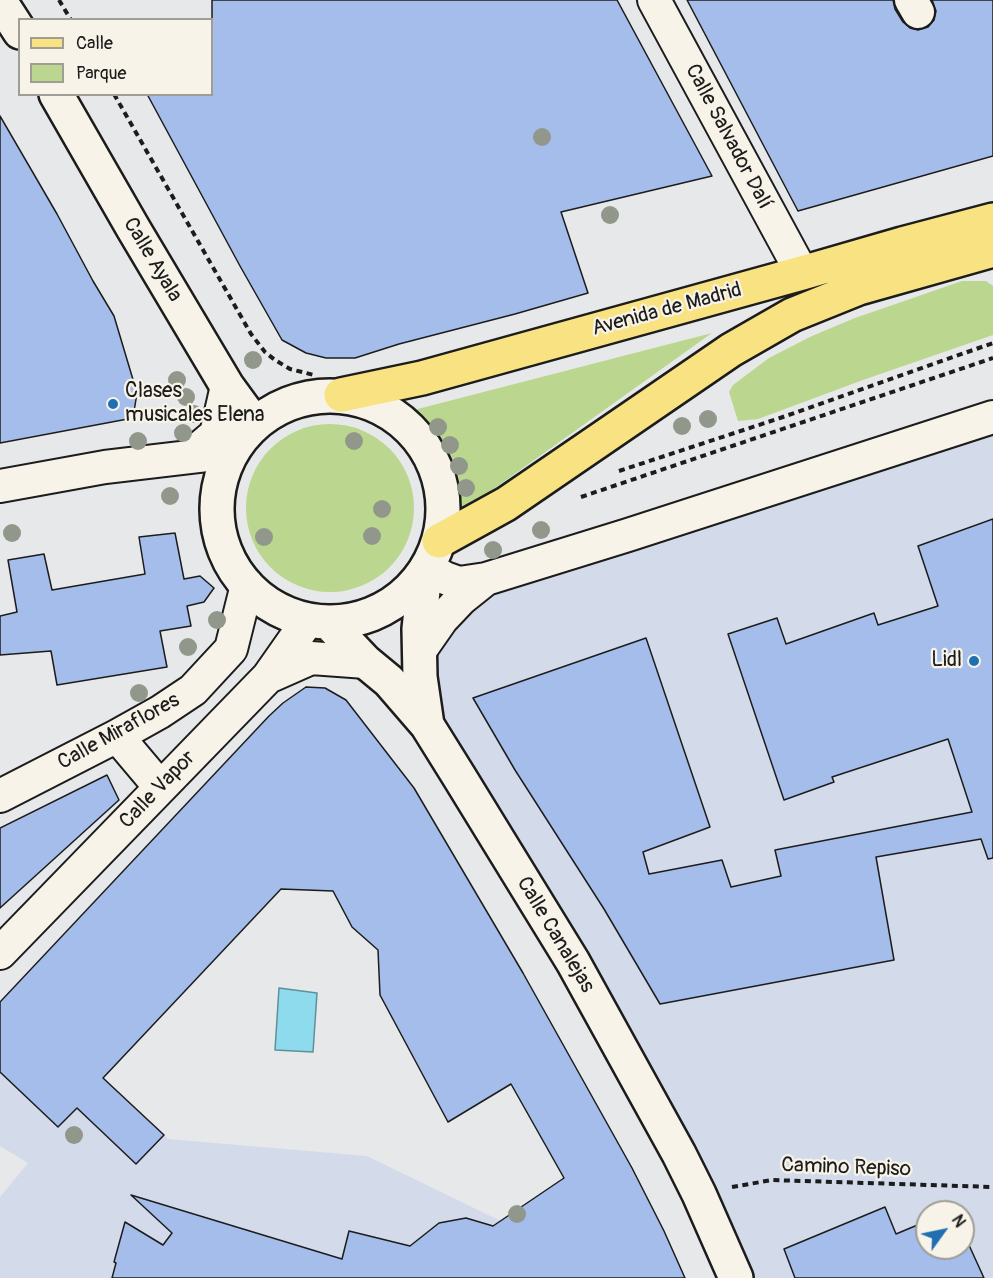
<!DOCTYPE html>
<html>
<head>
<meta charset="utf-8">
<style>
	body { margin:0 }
	#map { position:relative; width:993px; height:1278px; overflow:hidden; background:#e7e8e9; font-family:Pangolin,sans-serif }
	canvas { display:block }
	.legend { position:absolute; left:18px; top:18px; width:195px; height:78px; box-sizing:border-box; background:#f7f3e8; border:2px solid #9f9d96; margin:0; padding:8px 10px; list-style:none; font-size:18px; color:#1c1c1c }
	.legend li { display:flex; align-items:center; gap:12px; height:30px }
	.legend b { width:30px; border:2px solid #9f9d96 }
	.north { position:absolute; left:915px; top:1200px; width:60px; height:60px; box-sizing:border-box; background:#f7f3e8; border:2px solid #9f9d96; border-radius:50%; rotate:57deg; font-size:16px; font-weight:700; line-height:24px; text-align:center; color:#1c1c1c }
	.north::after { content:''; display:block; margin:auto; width:21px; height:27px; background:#1f6fb2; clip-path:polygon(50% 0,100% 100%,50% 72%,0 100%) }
</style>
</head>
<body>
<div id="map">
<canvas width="993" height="1278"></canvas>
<ul class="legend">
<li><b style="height:8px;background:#f8e281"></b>Calle</li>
<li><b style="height:16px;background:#bbd78f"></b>Parque</li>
</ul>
<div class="north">N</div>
</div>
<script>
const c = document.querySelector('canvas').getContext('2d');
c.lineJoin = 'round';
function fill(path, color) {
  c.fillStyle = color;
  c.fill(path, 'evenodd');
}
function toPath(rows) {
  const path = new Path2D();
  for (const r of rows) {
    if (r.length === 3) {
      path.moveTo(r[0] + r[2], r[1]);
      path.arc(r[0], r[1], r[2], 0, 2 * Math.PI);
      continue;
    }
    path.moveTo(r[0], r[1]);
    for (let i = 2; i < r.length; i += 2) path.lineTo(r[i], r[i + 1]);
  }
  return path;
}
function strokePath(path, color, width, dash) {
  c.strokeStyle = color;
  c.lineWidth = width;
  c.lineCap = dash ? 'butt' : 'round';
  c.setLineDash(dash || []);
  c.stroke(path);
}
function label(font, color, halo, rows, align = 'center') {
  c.font = font + ' Pangolin,sans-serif';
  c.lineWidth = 4.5;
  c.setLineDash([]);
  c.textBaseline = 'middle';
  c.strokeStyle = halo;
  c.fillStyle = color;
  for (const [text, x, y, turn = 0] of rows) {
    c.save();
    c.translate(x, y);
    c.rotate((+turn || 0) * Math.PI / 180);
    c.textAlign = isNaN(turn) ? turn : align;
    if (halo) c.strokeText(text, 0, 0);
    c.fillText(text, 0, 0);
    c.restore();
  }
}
fill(toPath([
	[993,417,993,1278,736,1278,573,962,420,677,461,599],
	[927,1212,963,1212,963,1248,927,1248],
	[10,991,168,1139,367,1156,546,1243,537,1278,0,1278,0,1197,28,1163,0,1146,0,1002]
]), '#d3dbea');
fill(toPath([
	[962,281,986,281,993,286,993,335,863,380,758,419,738,421,729,392,733,385,769,358,812,336,855,318],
	[712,333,453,518,458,493,448,459,433,433,410,411],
	[330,508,84]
]), '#bbd78f');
const water = toPath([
	[279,988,317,993,313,1052,275,1050,279,988]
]);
fill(water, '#8edbed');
strokePath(water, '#608f99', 1.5);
const building = toPath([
	[212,0,617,0,712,176,561,212,588,293,515,314,399,344,355,358,326,358,306,353,282,340,240,266,147,94,212,94,212,0],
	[687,0,893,0,895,9,903,22,910,28,918,30,928,27,934,20,936,11,932,0,993,0,993,156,798,211,687,0],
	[0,116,57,214,93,281,114,316,137,393,133,418,0,443,0,116],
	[993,519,993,858,988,859,981,839,876,857,894,960,660,1004,604,909,515,770,473,698,646,638,710,827,643,852,649,874,722,860,731,887,781,876,775,850,972,812,948,739,832,777,834,782,784,800,728,634,777,618,786,644,874,613,878,625,938,606,918,546,993,519],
	[175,533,184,579,200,576,214,588,204,602,187,606,191,626,160,631,167,667,57,685,51,651,0,655,0,616,17,612,8,560,44,554,52,590,145,574,139,537,175,533],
	[306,687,325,688,346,700,414,788,523,973,632,1168,664,1231,685,1278,112,1278,116,1263,114,1262,125,1222,163,1245,172,1233,131,1195,342,1259,349,1231,410,1246,439,1223,466,1218,493,1226,564,1178,511,1084,448,1122,380,995,378,950,352,927,333,891,281,889,103,1078,164,1135,136,1164,77,1108,58,1127,0,1072,0,1002,269,716,283,703,306,687],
	[107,775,119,800,0,908,0,828,107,775],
	[885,1207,896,1234,927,1221,927,1248,963,1248,963,1232,984,1278,795,1278,784,1249,885,1207]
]);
fill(building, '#a5bdeb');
strokePath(building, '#1c1c1c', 1.5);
const street = toPath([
	[654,0,802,273],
	[911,0,918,12],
	[190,456,216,434,227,386],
	[0,486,105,467,232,452],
	[427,568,445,578,459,583,486,579,628,535,993,417],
	[419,652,442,619,461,599,486,579],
	[268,677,311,658,366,662],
	[117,736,160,787],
	[0,796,117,736,160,712,193,690,231,649,247,585],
	[0,953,268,677,308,620]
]);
const secondary = toPath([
	[0,1,20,32],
	[56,94,133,228,227,386,254,423],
	[330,509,113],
	[425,572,419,629,420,677,427,725],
	[328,622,366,662,389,681,427,725,460,778,573,962,679,1154,699,1194,736,1278]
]);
const primary = toPath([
	[341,395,422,378,802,273,902,244,993,220],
	[439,541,506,504,731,350,792,315,859,288,993,250]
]);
strokePath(street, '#1c1c1c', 36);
strokePath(secondary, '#1c1c1c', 38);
strokePath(primary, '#1c1c1c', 38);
strokePath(toPath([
	[59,0,71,20],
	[114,94,251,334,265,352,275,360,290,369,314,375],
	[619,471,780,418,993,343],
	[581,497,993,358],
	[732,1187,772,1180,993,1187]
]), '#1c1c1c', 4, [6, 4.5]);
strokePath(street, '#f7f3e8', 32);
strokePath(secondary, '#f7f3e8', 33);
strokePath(primary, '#f8e281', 33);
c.fillStyle = '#92978b';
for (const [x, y] of [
	[542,137],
	[610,215],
	[253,360],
	[177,380],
	[186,397],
	[194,414],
	[708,419],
	[682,426],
	[438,427],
	[183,433],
	[138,441],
	[354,441],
	[450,445],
	[459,466],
	[466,488],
	[170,496],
	[382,509],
	[541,530],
	[12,533],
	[372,536],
	[264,537],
	[493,550],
	[217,620],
	[188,647],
	[139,693],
	[74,1135],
	[517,1214]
]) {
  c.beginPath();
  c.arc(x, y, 9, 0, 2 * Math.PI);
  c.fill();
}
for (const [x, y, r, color] of [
	[113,404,6,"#1f6fb2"],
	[974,661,6,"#1f6fb2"]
]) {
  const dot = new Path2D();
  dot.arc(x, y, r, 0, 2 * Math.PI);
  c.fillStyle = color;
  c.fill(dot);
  strokePath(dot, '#f7f3e8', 2);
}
label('21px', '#1c1c1c', '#f7f3e8', [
	["Calle Salvador Dalí",728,137,62],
	["Calle Ayala",152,260,59],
	["Avenida de Madrid",667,310,-15],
	["Calle Miraflores",119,732,-29],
	["Calle Vapor",158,790,-46],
	["Calle Canalejas",555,935,59],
	["Camino Repiso",846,1168,2]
]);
label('21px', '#1c1c1c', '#f7f3e8', [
	["Clases",125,392],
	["musicales Elena",125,416],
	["Lidl",962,661,"right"]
], 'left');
</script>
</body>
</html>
